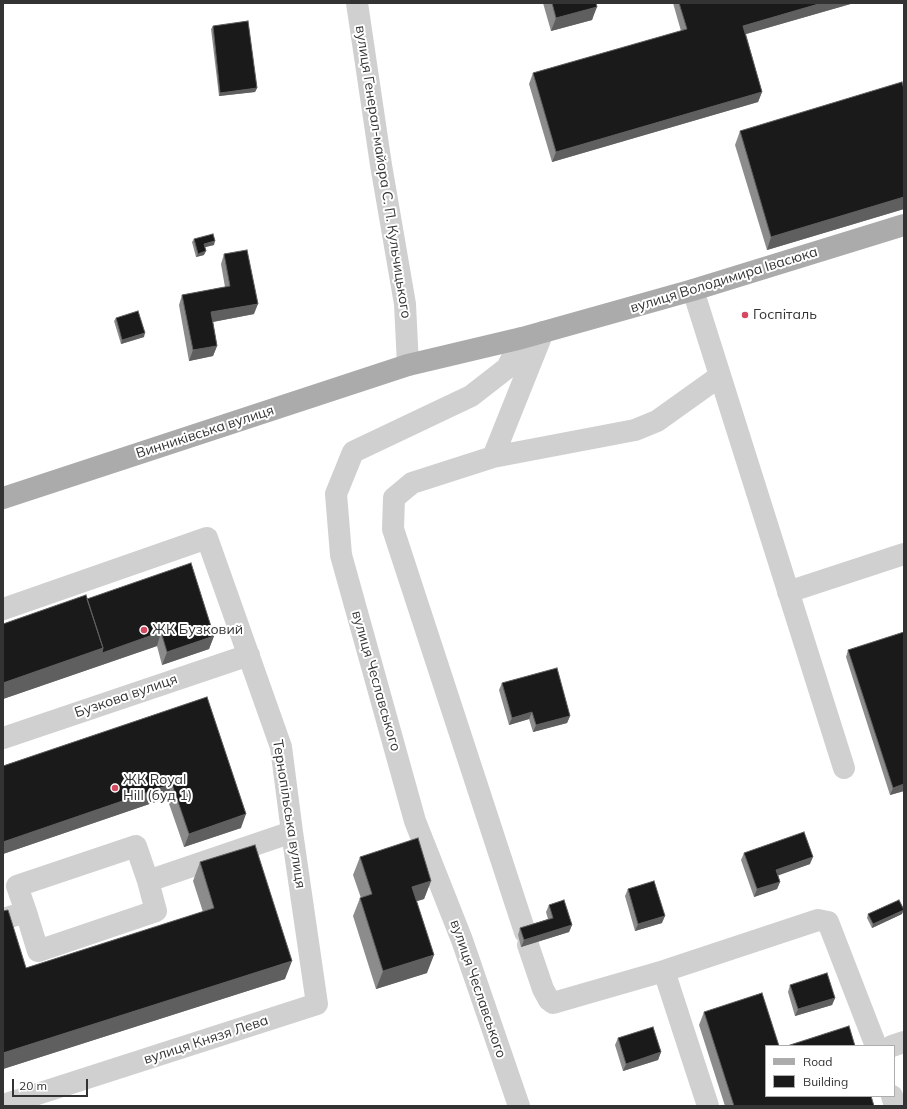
<!DOCTYPE html>
<html>
<head>
<meta charset="utf-8">
<style>
	body { margin:0 }
	#map { position:relative; width:907px; height:1109px; overflow:hidden; background:#fff; font-family:Mulish,sans-serif }
	canvas { display:block }
	.frame { position:absolute; inset:0; border:4px solid #333; pointer-events:none }
	.legend { position:absolute; left:765px; top:1045px; width:130px; height:52px; box-sizing:border-box; background:#fff; border:1px solid #adadad; margin:0; padding:5px 7px; list-style:none; font-size:12px; color:#333 }
	.legend li { display:flex; align-items:center; gap:8px; height:20px }
	.legend b { width:20px; border:1px solid #adadad }
	.scale { position:absolute; left:12px; top:1079px; width:76px; height:18px; box-sizing:border-box; border:2px solid #333; border-top:0; padding-left:5px; font-size:12px; line-height:14px; white-space:nowrap; color:#333; -webkit-text-stroke:3px #fff; paint-order:stroke }
</style>
</head>
<body>
<div id="map">
<canvas width="907" height="1109"></canvas>
<div class="frame"></div>
<ul class="legend">
<li><b style="height:5px;background:#ababab"></b>Road</li>
<li><b style="height:11px;background:#1a1a1a"></b>Building</li>
</ul>
<div class="scale">20 m</div>
</div>
<script>
const c = document.querySelector('canvas').getContext('2d');
c.lineJoin = 'round';
function toPath(rows) {
  const path = new Path2D();
  for (const r of rows) {
    path.moveTo(r[0], r[1]);
    for (let i = 2; i < r.length; i += 2) path.lineTo(r[i], r[i + 1]);
  }
  return path;
}
function strokePath(path, color, width, dash) {
  c.strokeStyle = color;
  c.lineWidth = width;
  c.lineCap = dash ? 'butt' : 'round';
  c.setLineDash(dash || []);
  c.stroke(path);
}
function fill(path, color) {
  c.fillStyle = color;
  c.fill(path, 'evenodd');
}
function label(font, color, halo, rows, align = 'center') {
  c.font = font + ' Mulish,sans-serif';
  c.lineWidth = 4;
  c.setLineDash([]);
  c.textBaseline = 'middle';
  c.strokeStyle = halo;
  c.fillStyle = color;
  for (const [text, x, y, turn = 0] of rows) {
    c.save();
    c.translate(x, y);
    c.rotate((+turn || 0) * Math.PI / 180);
    c.textAlign = isNaN(turn) ? turn : align;
    if (halo) c.strokeText(text, 0, 0);
    c.fillText(text, 0, 0);
    c.restore();
  }
}
strokePath(toPath([
	[357,3,381,165,405,304,408,365],
	[693,290,844,768],
	[493,457,635,430,657,421,720,376],
	[788,592,904,554],
	[3,609,207,538,281,747,292,832,317,1004,3,1105],
	[3,738,249,655],
	[26,912,38,951,156,911,148,881],
	[3,919,26,912,17,886,136,846,148,881,292,832],
	[525,932,393,529,394,498,412,483,493,457,543,332],
	[528,945,543,989,549,1000,553,1003,664,971,818,920,828,922,876,1046],
	[664,971,708,1106],
	[892,1046,904,1042],
	[892,1096,895,1106],
	[519,1106,462,940,415,821,341,555,336,494,353,452,471,396,507,368,522,338]
]), '#d0d0d0', 22);
strokePath(toPath([
	[3,498,408,365,522,338,693,290,904,225]
]), '#ababab', 22);
fill(toPath([
	[543,3,596,3,592,20,551,31],
	[673,3,854,3,746,34,762,92,758,102,552,162,529,84,533,73,681,31],
	[213,26,257,88,255,92,219,96,211,29],
	[904,89,904,209,767,250,735,145,740,131],
	[194,239,214,245,204,247,204,255,196,257,192,242],
	[224,254,254,314,213,322,217,346,213,356,189,361,179,305,182,295,225,287,221,264],
	[116,318,144,337,121,344,114,321],
	[87,599,214,636,209,649,162,665,157,646,3,699,3,624],
	[904,632,904,791,890,795,846,657,848,650],
	[502,683,570,716,567,723,533,732,529,719,509,725,499,690],
	[207,697,241,828,184,847,167,798,3,854,3,766],
	[744,853,810,864,778,875,780,882,777,889,754,897,741,860],
	[360,857,431,881,424,899,416,901,427,973,376,989,353,916,360,898,361,898,353,875],
	[200,862,285,979,3,1069,3,911,26,968,203,912,193,881],
	[628,889,662,923,635,931,625,896],
	[549,905,572,925,569,932,521,947,518,935,520,928,548,919,546,912],
	[868,914,902,914,872,928,867,918],
	[790,985,835,998,832,1005,795,1016,788,992],
	[704,1012,766,1046,874,1106,725,1106,699,1025],
	[618,1038,661,1052,658,1060,623,1071,615,1045]
]), '#8c8c8c');
fill(toPath([
	[822,3,854,3,739,36,743,26],
	[597,7,592,20,551,31,556,18],
	[257,88,255,92,219,96,220,93],
	[762,92,758,102,552,162,556,152],
	[904,197,904,209,767,250,771,237],
	[215,241,214,245,202,248,204,244],
	[206,251,204,255,196,257,198,254],
	[258,304,254,314,207,323,211,312],
	[145,333,144,337,121,344,122,340],
	[217,346,213,356,189,361,193,350],
	[161,632,157,646,3,699,3,683,103,648],
	[214,636,209,649,162,665,167,652],
	[532,712,529,719,509,725,512,718],
	[570,716,567,723,533,732,536,725],
	[172,784,167,798,3,854,3,842],
	[904,784,904,791,890,795,893,788],
	[246,814,241,828,184,847,189,834],
	[813,857,810,864,774,877,776,870],
	[431,881,424,899,405,905,412,887],
	[780,882,777,889,754,897,757,889],
	[904,910,902,914,872,928,873,924],
	[665,916,662,923,635,931,638,924],
	[572,925,569,932,521,947,524,940],
	[434,955,427,973,376,989,383,971],
	[292,961,285,979,3,1069,3,1053],
	[835,998,832,1005,795,1016,798,1009],
	[661,1052,658,1060,623,1071,626,1064]
]), '#5f5f5f');
const building = toPath([
	[552,3,596,3,597,7,556,18,552,3],
	[679,3,822,3,743,26,762,92,556,152,533,73,687,29,679,3],
	[248,21,257,88,220,93,213,26,248,21],
	[902,82,904,89,904,197,771,237,740,131,902,82],
	[213,234,215,241,204,244,206,251,198,254,194,239,213,234],
	[247,250,258,304,211,312,217,346,193,350,182,295,230,286,224,254,247,250],
	[138,311,145,333,122,340,116,318,138,311],
	[191,563,214,636,167,652,161,632,102,653,103,648,87,599,191,563],
	[86,595,103,648,3,683,3,624,86,595],
	[904,632,904,784,893,788,848,650,904,632],
	[557,668,570,716,536,725,532,712,512,718,502,683,557,668],
	[207,697,246,814,189,834,172,784,3,842,3,766,207,697],
	[804,832,813,857,776,870,780,882,757,889,744,853,804,832],
	[418,838,431,881,412,887,434,955,383,971,360,898,372,894,360,857,418,838],
	[255,845,292,961,3,1053,3,911,8,910,26,968,214,908,200,862,255,845],
	[654,881,665,916,638,924,628,889,654,881],
	[564,900,572,925,524,940,520,928,553,918,549,905,564,900],
	[899,900,904,910,873,924,868,914,899,900],
	[827,973,835,998,798,1009,790,985,827,973],
	[762,993,779,1046,766,1046,766,1096,871,1096,874,1106,734,1106,704,1012,762,993],
	[849,1026,855,1046,787,1046,849,1026],
	[653,1027,661,1052,626,1064,618,1038,653,1027]
]);
fill(building, '#1a1a1a');
strokePath(building, '#5f5f5f', 1);
for (const [x, y, r, color] of [
	[745,315,4,"#d64860"],
	[144,630,4,"#d64860"],
	[115,788,4,"#d64860"]
]) {
  const dot = new Path2D();
  dot.arc(x, y, r, 0, 2 * Math.PI);
  c.fillStyle = color;
  c.fill(dot);
  strokePath(dot, '#fff', 1.5);
}
label('14px', '#333', '#fff', [
	["вулиця Генерал-майора С. П. Кульчицького",383,172,81],
	["вулиця Володимира Івасюка",724,280,-17],
	["Винниківська вулиця",205,432,-18],
	["вулиця Чеславського",376,681,74],
	["Бузкова вулиця",126,696,-19],
	["Тернопільська вулиця",289,814,81],
	["вулиця Чеславського",478,989,71],
	["вулиця Князя Лева",206,1040,-18]
]);
label('14px', '#333', '#fff', [
	["Госпіталь",753,315],
	["ЖК Бузковий",152,630],
	["ЖК Royal",123,780],
	["Hill (буд 1)",123,796]
], 'left');
</script>
</body>
</html>
